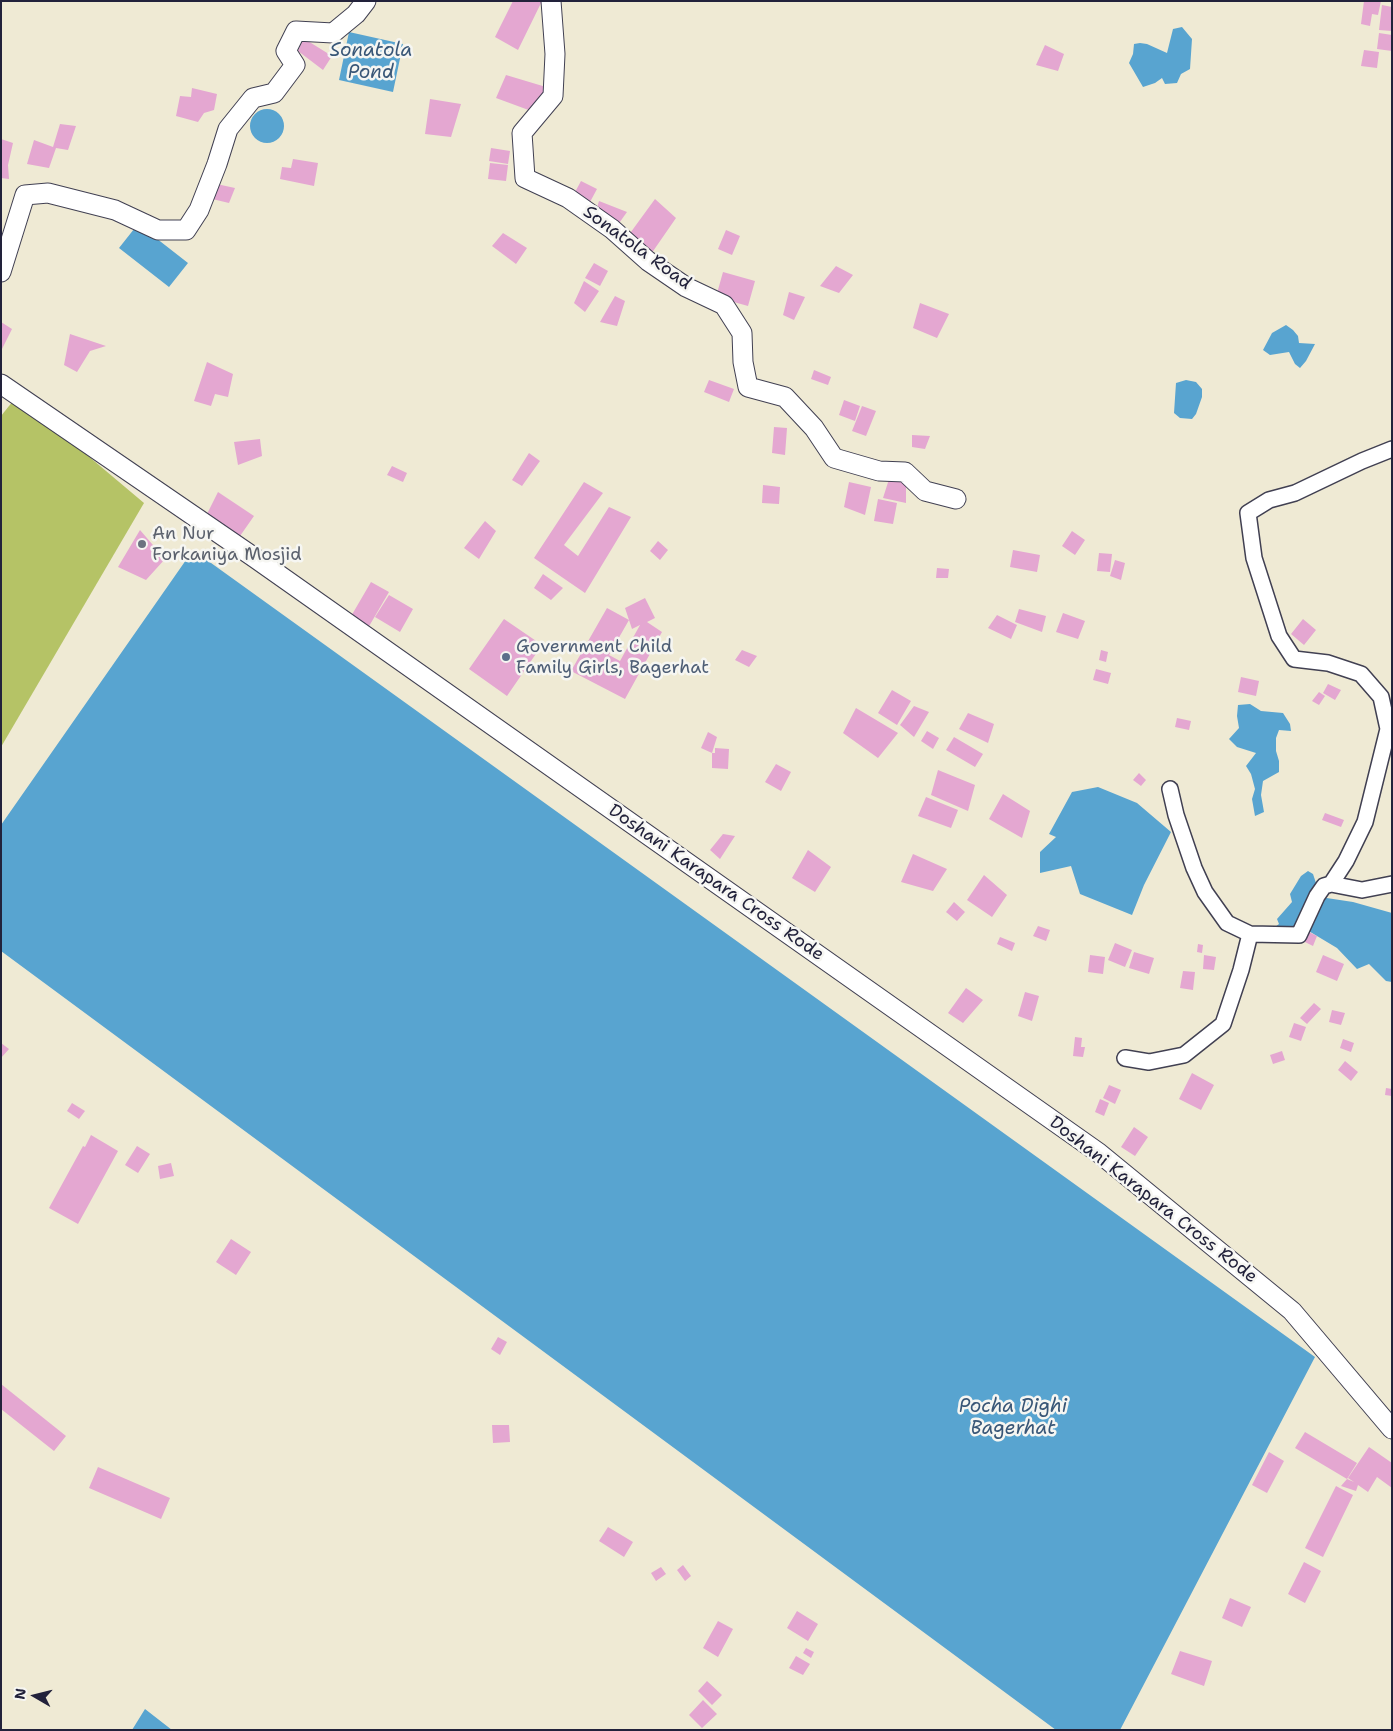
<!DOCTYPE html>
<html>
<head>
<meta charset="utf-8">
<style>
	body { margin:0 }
	#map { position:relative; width:1393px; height:1731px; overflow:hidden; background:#efead4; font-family:"Shantell Sans",sans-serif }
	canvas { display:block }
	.frame { position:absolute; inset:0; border:2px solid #22223b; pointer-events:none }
	.north { position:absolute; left:10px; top:1671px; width:50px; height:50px; -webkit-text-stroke:4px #f6f6f2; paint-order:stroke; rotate:278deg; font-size:14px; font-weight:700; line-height:20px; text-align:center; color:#22223b }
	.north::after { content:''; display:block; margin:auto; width:18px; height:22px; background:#22223b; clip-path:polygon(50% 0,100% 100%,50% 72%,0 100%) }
</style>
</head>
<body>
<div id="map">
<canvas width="1393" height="1731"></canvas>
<div class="frame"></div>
<div class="north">N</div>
</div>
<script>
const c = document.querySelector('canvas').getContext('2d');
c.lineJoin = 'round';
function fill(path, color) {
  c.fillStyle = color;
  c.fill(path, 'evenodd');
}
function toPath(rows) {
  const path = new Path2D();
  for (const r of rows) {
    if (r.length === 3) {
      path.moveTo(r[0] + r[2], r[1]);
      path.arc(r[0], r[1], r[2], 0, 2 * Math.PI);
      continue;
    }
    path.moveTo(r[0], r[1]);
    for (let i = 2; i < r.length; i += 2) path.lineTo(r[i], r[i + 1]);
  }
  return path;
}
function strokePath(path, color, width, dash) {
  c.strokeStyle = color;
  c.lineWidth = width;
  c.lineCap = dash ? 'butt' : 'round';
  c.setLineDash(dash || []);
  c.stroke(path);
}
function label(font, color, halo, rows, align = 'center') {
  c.font = font + ' "Shantell Sans",sans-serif';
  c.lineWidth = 5;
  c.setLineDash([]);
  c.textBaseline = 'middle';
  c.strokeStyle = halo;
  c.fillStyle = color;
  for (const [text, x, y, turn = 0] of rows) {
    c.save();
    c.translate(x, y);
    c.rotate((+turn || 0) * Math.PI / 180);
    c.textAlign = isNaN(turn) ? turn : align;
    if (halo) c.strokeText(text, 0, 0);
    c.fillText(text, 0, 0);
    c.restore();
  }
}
fill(toPath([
	[17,396,144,503,1,747,1,416]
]), '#b5c366');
fill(toPath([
	[1182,27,1192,39,1190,69,1181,74,1177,83,1165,84,1162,78,1155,83,1143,87,1129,63,1133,54,1134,44,1140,43,1147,44,1167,53,1173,29],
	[349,32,403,44,393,92,339,80],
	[267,126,17],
	[138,224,188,263,169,287,119,248],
	[1286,325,1293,330,1298,336,1299,343,1315,344,1306,361,1300,368,1295,364,1289,352,1270,355,1263,350,1272,333],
	[1186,380,1196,382,1202,389,1202,397,1196,414,1192,419,1180,418,1174,413,1176,383],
	[193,550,1315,1357,1120,1730,1056,1730,1,951,1,825],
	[1250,704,1261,711,1283,713,1290,724,1291,731,1279,730,1276,738,1276,751,1279,761,1279,772,1263,781,1261,795,1264,812,1255,816,1252,799,1255,789,1251,774,1246,766,1256,753,1237,747,1229,739,1239,728,1237,716,1238,705],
	[1098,787,1137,803,1171,832,1144,885,1132,915,1080,894,1071,866,1040,873,1040,852,1056,837,1049,834,1072,792],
	[1308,871,1313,874,1316,883,1312,895,1295,929,1275,927,1279,924,1277,919,1292,902,1290,894,1301,876],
	[1320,897,1353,902,1392,913,1392,982,1386,981,1369,964,1357,969,1337,948,1307,930],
	[145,1709,172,1730,132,1730]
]), '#58a4d0');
fill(toPath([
	[513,1,542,1,518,50,495,37],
	[1364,1,1381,1,1378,15,1372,14,1370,26,1361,24],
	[1382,5,1392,7,1392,31,1379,30],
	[1379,33,1392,35,1392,51,1377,49],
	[303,38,332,56,323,70,298,51],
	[1045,45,1064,54,1058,71,1036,65],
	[1364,50,1379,52,1377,68,1361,66],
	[506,75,546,87,534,112,496,98],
	[192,88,217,94,214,110,204,113,198,122,176,116,180,96,191,97],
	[430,99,461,104,451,137,425,134],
	[60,124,76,126,68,150,56,148,49,168,27,164,34,140,53,147],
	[1,139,13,143,8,165,9,179,1,178],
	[491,148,510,151,508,164,489,161],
	[293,159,318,163,314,186,280,179,282,167,291,168],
	[490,163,508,165,506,181,488,179],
	[581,181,597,189,590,202,574,194],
	[212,183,235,188,229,203,208,198],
	[655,199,676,218,649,257,628,236],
	[599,201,627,212,617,226,595,214],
	[726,230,740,236,732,255,718,249],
	[503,233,527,248,516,264,492,246],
	[594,263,608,271,600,286,585,278],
	[836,266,853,275,839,293,820,286],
	[723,272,755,281,748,306,716,297],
	[584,281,599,291,585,312,574,303],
	[789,292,805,297,794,320,783,315],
	[615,296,625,301,617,326,600,322],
	[920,303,949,314,937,338,913,328],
	[1,322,12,329,1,351],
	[70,334,106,346,90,351,77,372,64,365],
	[207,362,233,374,228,397,215,394,211,406,194,401],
	[814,370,831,377,828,385,811,379],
	[709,380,734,389,729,402,704,392],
	[844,400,860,406,855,421,839,415],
	[862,406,876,411,866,436,852,431],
	[774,427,787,428,785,455,772,453],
	[912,435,930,436,925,449,912,447],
	[260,439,262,456,238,465,234,442],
	[529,453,540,461,522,486,512,480],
	[392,466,407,473,403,482,387,475],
	[890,476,906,480,906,503,883,498],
	[584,482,603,493,564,545,578,556,609,507,631,517,585,593,534,558],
	[849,482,871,487,865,515,844,507],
	[763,485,780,487,779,504,762,503],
	[218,492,254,516,240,536,206,516],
	[878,499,897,503,893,524,874,521],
	[485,521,496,531,479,559,464,548],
	[140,530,165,559,146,580,118,567],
	[1072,531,1085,540,1075,555,1062,546],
	[658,541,668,550,660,560,650,551],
	[1013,550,1040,555,1037,572,1010,567],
	[1099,553,1112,554,1110,572,1097,571],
	[1115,560,1125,563,1121,580,1110,576],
	[937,568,949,569,948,578,936,578],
	[543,574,563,588,551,600,534,588],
	[371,582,389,592,368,628,350,618],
	[389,595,413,609,400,632,375,617],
	[645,598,655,618,647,622,662,632,625,699,571,671,607,608,629,620,609,655,620,661,640,625,632,629,625,608],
	[1019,609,1046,616,1042,632,1015,622],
	[1063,613,1085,621,1078,639,1056,632],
	[997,615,1017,625,1011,639,988,628],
	[504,619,542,645,507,696,469,669],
	[1303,619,1316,630,1304,645,1291,634],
	[742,650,757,656,749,667,735,660],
	[1101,650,1108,652,1106,662,1099,660],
	[1096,669,1111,673,1108,684,1093,680],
	[1241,677,1259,681,1256,696,1238,692],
	[1328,684,1341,690,1335,700,1323,693],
	[892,690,911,701,897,725,878,713],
	[1319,692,1325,696,1319,705,1312,701],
	[914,706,929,712,914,737,900,725],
	[856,708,898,733,878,758,843,733],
	[968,713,994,724,988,743,959,729],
	[1177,718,1191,721,1189,730,1175,727],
	[927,731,939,738,933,749,921,741],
	[708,732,717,737,712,753,701,748],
	[954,737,983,754,975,767,946,750],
	[715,748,729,749,728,769,712,768,712,753,715,753],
	[776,764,791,772,781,791,765,782],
	[938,770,975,785,968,811,931,795],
	[1139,773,1146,780,1141,786,1133,780],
	[1003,794,1030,811,1022,838,989,819],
	[926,797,958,810,951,828,918,816],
	[1325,813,1344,820,1341,827,1322,820],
	[723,834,735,836,720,859,710,850],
	[808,850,831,867,815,892,792,878],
	[913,854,947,869,933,891,901,882],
	[984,875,1007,895,992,917,967,900],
	[954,902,965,912,957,921,946,912],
	[1038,926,1050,930,1046,941,1033,936],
	[1307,931,1317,936,1313,946,1303,941],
	[1000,937,1015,943,1012,951,997,944],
	[1115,943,1132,950,1125,967,1108,960],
	[1198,944,1203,945,1202,953,1197,952],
	[1134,952,1154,958,1149,974,1129,968],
	[1090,955,1105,957,1103,974,1088,972],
	[1204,955,1216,957,1214,970,1203,969],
	[1323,955,1344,964,1337,981,1316,972],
	[1183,971,1195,972,1193,990,1180,988],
	[966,988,983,1000,963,1023,948,1013],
	[1025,992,1039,996,1032,1021,1018,1016],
	[1314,1003,1321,1009,1307,1024,1300,1018],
	[1332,1010,1345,1013,1341,1025,1329,1022],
	[1294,1023,1306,1027,1301,1041,1289,1037],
	[1075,1037,1082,1038,1081,1047,1085,1047,1083,1057,1073,1056],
	[1343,1039,1354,1043,1351,1052,1340,1048],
	[1,1043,9,1049,1,1058],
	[1282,1051,1285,1060,1273,1064,1270,1055],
	[1345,1061,1358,1072,1351,1081,1338,1070],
	[1192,1073,1214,1085,1201,1110,1179,1099],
	[1109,1085,1121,1090,1115,1104,1103,1098],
	[1386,1088,1392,1089,1392,1096,1385,1095],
	[1100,1099,1109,1103,1104,1116,1095,1112],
	[72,1103,85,1111,79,1119,67,1111],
	[1134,1127,1148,1137,1135,1156,1121,1147],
	[91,1135,118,1151,78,1224,49,1208,83,1146,85,1147],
	[137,1146,150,1154,138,1173,125,1165],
	[171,1163,174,1176,160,1179,158,1166],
	[231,1239,251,1252,236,1275,216,1262],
	[498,1337,507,1342,500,1355,491,1349],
	[1,1384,66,1436,54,1451,1,1409],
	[492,1425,509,1425,510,1442,493,1443],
	[1305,1432,1357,1463,1347,1479,1354,1482,1348,1478,1369,1447,1392,1463,1392,1488,1377,1477,1368,1492,1358,1485,1356,1491,1341,1486,1347,1479,1295,1448],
	[1269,1452,1284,1461,1267,1493,1252,1485],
	[98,1467,170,1498,161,1519,89,1488],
	[1336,1486,1353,1495,1323,1557,1305,1548],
	[608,1527,633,1542,624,1557,599,1541],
	[1304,1562,1321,1571,1305,1603,1288,1594],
	[683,1565,691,1576,685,1581,677,1570],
	[661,1567,666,1574,656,1581,651,1573],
	[1230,1598,1251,1607,1242,1627,1222,1618],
	[797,1611,818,1624,808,1641,787,1628],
	[718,1621,733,1629,718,1657,703,1648],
	[806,1648,814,1652,811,1658,803,1653],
	[1180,1651,1212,1661,1204,1686,1171,1674],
	[796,1656,810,1664,803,1675,789,1668],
	[707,1681,722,1695,712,1705,698,1691],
	[703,1700,717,1714,702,1728,689,1715]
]), '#e4a7d1');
const minor = toPath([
	[1170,789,1176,815,1194,868,1205,892,1227,923,1250,934,1299,935,1317,896,1324,886,1331,884,1362,890,1392,884],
	[1331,884,1346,861,1365,822,1388,729,1381,697,1361,674,1328,663,1294,659,1279,636,1254,558,1248,513,1269,500,1295,493,1362,461,1392,449],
	[1125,1058,1149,1062,1184,1055,1223,1024,1241,970,1250,934]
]);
const tertiary = toPath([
	[551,1,555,54,553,96,522,133,525,178,568,198,612,229,648,261,686,287,724,305,742,333,743,362,748,387,785,397,814,428,834,458,879,471,905,472,925,491,956,499],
	[1,272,25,195,48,193,115,210,158,230,186,230,199,210,217,164,228,129,253,98,274,93,295,65,286,51,296,31,333,33,356,14,366,1],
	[1,384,255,558,1099,1153,1292,1311,1392,1429]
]);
strokePath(minor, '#414052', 18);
strokePath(tertiary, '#414052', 21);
strokePath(minor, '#fff', 15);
strokePath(tertiary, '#fff', 19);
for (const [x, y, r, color] of [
	[142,544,5,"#6b7280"],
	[506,657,5,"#5c6f8a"]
]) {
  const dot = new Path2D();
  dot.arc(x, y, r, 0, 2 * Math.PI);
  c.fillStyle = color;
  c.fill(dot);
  strokePath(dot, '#f6f6f2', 2);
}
label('18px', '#22223b', '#f6f6f2', [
	["Sonatola Road",637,248,36],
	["Doshani Karapara Cross Rode",716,883,35],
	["Doshani Karapara Cross Rode",1153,1200,38]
]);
label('18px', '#5b616d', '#f6f6f2', [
	["An Nur",152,534],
	["Forkaniya Mosjid",152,555]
], 'left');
label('18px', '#4e5e75', '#f6f6f2', [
	["Government Child",516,647],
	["Family Girls, Bagerhat",516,668]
], 'left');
label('italic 19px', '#385677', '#f6f6f2', [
	["Sonatola",371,51],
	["Pond",371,73],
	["Pocha Dighi",1013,1407],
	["Bagerhat",1013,1429]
]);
</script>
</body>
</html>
